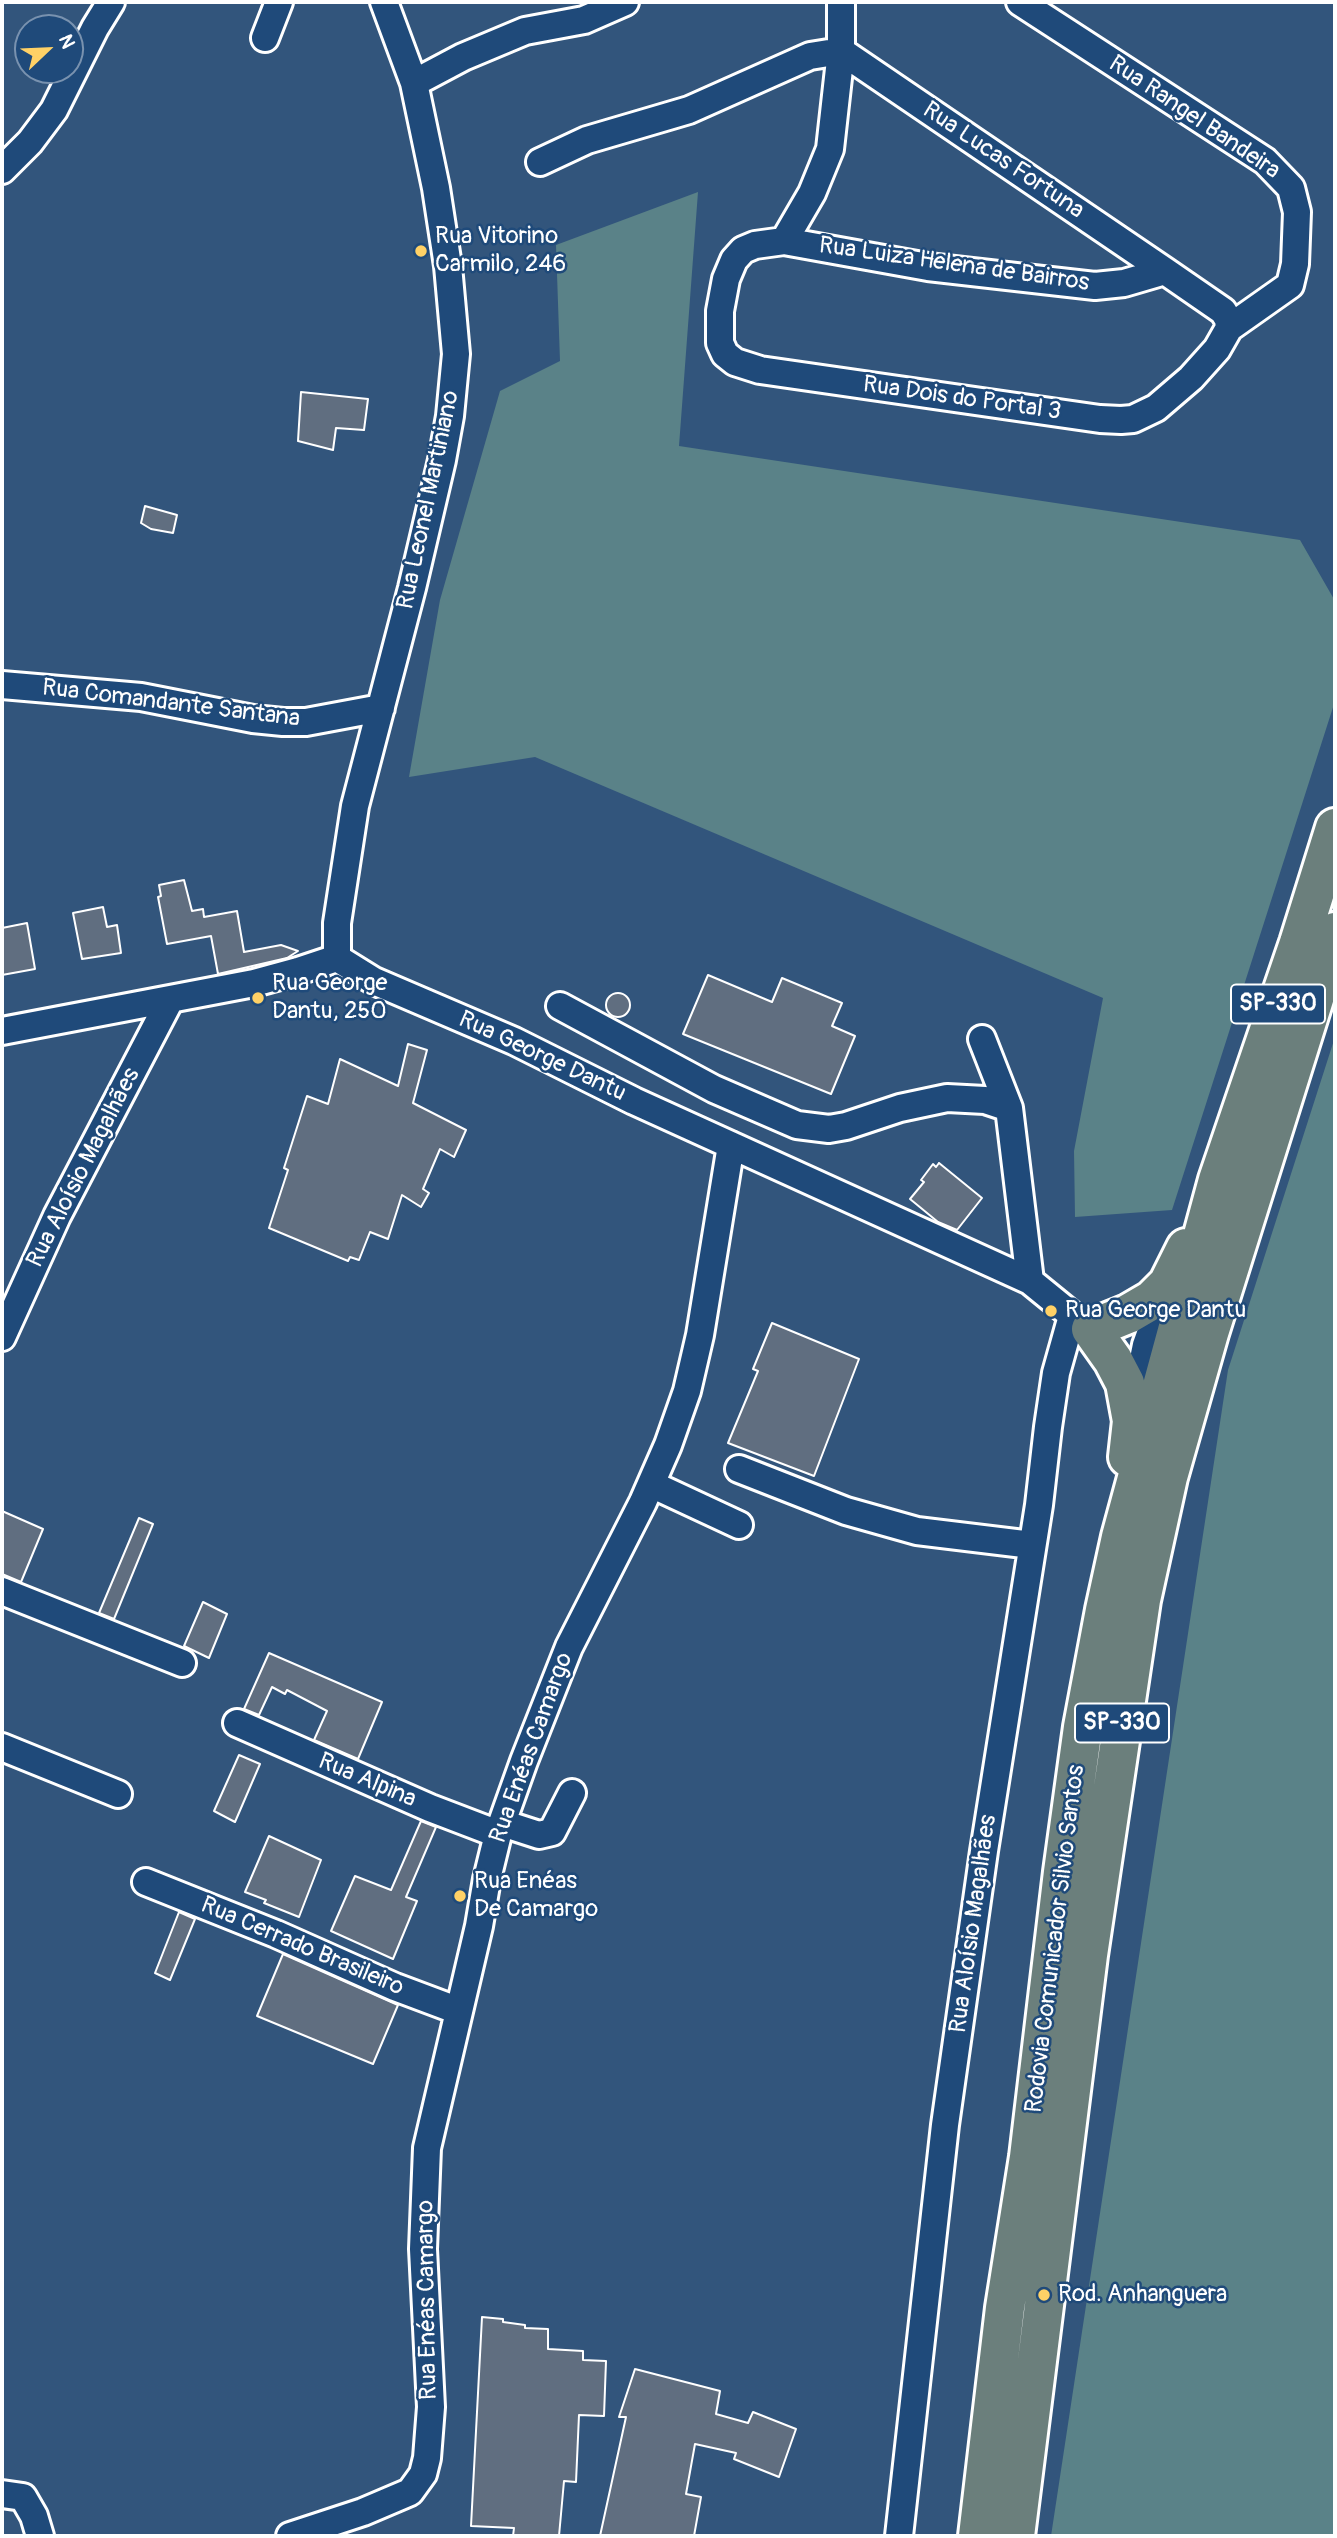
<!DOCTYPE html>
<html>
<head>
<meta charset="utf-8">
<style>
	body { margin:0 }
	#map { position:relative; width:1337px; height:2538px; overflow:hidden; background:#32557c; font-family:Pangolin,sans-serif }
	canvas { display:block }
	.frame { position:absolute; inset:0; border:4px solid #fff; pointer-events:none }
	.north { position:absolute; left:14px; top:14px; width:70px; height:70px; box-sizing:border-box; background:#1f4a7a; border:2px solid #7992af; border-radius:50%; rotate:67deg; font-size:19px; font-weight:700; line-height:28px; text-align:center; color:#fff }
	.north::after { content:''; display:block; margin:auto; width:24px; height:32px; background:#ffd166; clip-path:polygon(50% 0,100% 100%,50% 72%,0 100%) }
</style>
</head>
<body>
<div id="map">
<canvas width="1337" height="2538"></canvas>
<div class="frame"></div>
<div class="north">N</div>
</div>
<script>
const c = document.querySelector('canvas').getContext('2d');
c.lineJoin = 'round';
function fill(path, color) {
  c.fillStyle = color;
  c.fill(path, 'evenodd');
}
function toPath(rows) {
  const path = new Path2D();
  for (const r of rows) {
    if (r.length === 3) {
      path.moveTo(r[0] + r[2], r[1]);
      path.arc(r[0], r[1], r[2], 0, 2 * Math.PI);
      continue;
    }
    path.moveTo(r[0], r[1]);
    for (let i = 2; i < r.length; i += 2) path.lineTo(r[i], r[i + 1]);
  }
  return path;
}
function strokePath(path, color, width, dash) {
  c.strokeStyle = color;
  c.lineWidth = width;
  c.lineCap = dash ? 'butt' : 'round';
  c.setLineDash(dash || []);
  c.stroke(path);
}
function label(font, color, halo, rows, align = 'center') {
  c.font = font + ' Pangolin,sans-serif';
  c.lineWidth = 5;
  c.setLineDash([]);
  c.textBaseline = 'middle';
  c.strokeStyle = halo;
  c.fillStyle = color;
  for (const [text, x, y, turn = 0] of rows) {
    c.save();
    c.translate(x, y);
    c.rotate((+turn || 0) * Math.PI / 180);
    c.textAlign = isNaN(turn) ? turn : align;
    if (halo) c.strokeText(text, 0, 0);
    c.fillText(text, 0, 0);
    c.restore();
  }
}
fill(toPath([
	[698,192,679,446,1300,540,1335,601,1335,701,1172,1210,1075,1217,1074,1151,1103,998,535,757,409,777,440,600,500,391,560,361,556,245],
	[1335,1037,1335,2536,1051,2536,1228,1370]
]), '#5a8288');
const building = toPath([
	[301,392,368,399,364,430,336,428,333,450,298,441,301,392],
	[145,506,177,515,173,533,151,529,141,523,145,506],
	[184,880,192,911,203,909,204,917,237,911,244,952,281,945,298,951,287,958,218,974,211,936,167,944,158,897,161,896,159,885,184,880],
	[103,907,107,927,117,925,121,953,82,959,73,913,103,907],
	[27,923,35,969,2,975,2,928,27,923],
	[708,975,772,1002,782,978,842,1003,832,1026,855,1036,831,1094,683,1034,708,975],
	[618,1005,12],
	[408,1044,427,1050,413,1103,466,1130,454,1157,440,1149,423,1189,429,1193,421,1207,402,1195,388,1239,370,1232,359,1260,350,1257,348,1261,269,1228,288,1170,284,1168,307,1096,328,1104,340,1059,398,1086,408,1044],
	[939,1163,982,1198,957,1230,938,1222,910,1199,924,1182,921,1180,933,1164,936,1167,939,1163],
	[772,1323,859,1359,814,1476,728,1443,758,1371,753,1369,772,1323],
	[2,1511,43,1529,21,1582,2,1574,2,1511],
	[139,1518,153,1524,114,1619,99,1613,139,1518],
	[203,1602,227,1614,209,1658,184,1646,203,1602],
	[269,1653,382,1702,358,1759,314,1740,327,1711,287,1690,285,1694,272,1687,259,1715,244,1709,269,1653],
	[239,1755,260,1764,235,1822,214,1811,239,1755],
	[421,1821,436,1827,406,1897,417,1901,393,1959,331,1931,355,1876,391,1890,421,1821],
	[269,1836,321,1860,299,1917,264,1903,266,1900,245,1892,269,1836],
	[179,1912,195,1919,170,1980,155,1973,179,1912],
	[283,1954,398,2005,373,2064,257,2016,283,1954],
	[482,2317,503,2319,503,2322,525,2325,525,2328,548,2329,548,2349,583,2351,583,2360,606,2361,604,2416,579,2415,576,2482,564,2481,559,2536,513,2536,514,2528,471,2526,482,2317],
	[635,2369,720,2391,716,2414,748,2423,753,2412,796,2429,779,2477,734,2459,736,2453,695,2444,686,2494,701,2497,694,2536,600,2536,626,2417,619,2417,635,2369]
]);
fill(building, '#606e80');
strokePath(building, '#fff', 2);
const minor = toPath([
	[1020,2,1265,161,1291,188,1297,212,1295,264,1290,285,1229,328],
	[265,38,279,2],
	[841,51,894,87,1165,271,1223,311,1228,319,1229,328,1217,349,1191,378,1156,408,1133,419,1121,420,1100,419,760,370,735,362,725,354,720,343,720,311,726,279,734,260,743,250,755,245,784,241,928,267,1095,286,1124,283,1165,271],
	[414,83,463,57,525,31,584,20,625,2],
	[540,162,587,140,689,110,810,56,841,51],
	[2,170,30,142,54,110,95,28,111,2],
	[784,241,812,193,830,149,841,51,841,2],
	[2,685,141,697,253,719,283,722,306,722,381,708],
	[337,958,337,923,355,806,412,588,442,460,450,416,456,354,448,266,436,188,414,83,384,2],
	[337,958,374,981,514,1041,634,1101,1030,1281,1084,1325],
	[560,1006,714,1089,797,1125,829,1129,846,1126,900,1108,947,1098,985,1100,1009,1108],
	[2,1031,254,983,298,971,337,958],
	[982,1039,1009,1108,1030,1281],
	[2,1337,57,1216,170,1000],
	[1134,1403,1146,1345,1166,1289],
	[739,1469,846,1511,917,1531,1032,1545],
	[651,1484,739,1525],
	[2,1591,182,1663],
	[237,1723,430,1808,498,1834],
	[2,1747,118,1794],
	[502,1823,539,1835,552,1832,572,1793],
	[146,1882,276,1934,395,1987,459,2011],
	[2,2494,23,2497,34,2516,40,2536],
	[290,2536,363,2512,410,2492,423,2474,427,2458,431,2407,423,2249,427,2148,479,1926,487,1879,498,1834,524,1761,569,1647,643,1502,668,1445,687,1391,700,1335,731,1145],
	[899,2536,945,2125,984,1851,1039,1505,1048,1427,1056,1373,1072,1316]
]);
const highway = toPath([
	[1128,1457,1132,1421,1125,1383,1113,1360,1091,1329,1128,1314,1152,1300,1168,1284,1186,1248],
	[978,2536,1005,2308,1029,2157,1063,1872,1083,1727,1105,1610,1121,1537,1218,1180,1299,943,1335,828],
	[1015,2536,1088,1955,1141,1600,1168,1477,1209,1333,1335,932]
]);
strokePath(minor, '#fff', 32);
strokePath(highway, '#fff', 44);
strokePath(minor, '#1f4a7a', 26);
strokePath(highway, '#6b7f7c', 38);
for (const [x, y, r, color] of [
	[421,251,7,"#ffd166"],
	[258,998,7,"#ffd166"],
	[1051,1311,7,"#ffd166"],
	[460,1896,7,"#ffd166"],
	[1044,2295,7,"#ffd166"]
]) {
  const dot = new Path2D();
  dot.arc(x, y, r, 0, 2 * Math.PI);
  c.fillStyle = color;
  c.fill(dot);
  strokePath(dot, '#1f4a7a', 2.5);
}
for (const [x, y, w] of [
	[1278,1004,94],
	[1122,1723,94]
]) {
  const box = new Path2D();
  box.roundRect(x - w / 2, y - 19.5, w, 39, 5);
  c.fillStyle = '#1f4a7a';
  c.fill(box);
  strokePath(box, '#fff', 2);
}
label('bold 23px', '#fff', null, [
	["SP-330",1278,1004],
	["SP-330",1122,1723]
]);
label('24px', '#fff', '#1f4a7a', [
	["Rua Rangel Bandeira",1194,118,34],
	["Rua Lucas Fortuna",1003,161,34],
	["Rua Luiza Helena de Bairros",954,265,8],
	["Rua Dois do Portal 3",962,399,8],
	["Rua Leonel Martiniano",429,500,-78],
	["Rua Comandante Santana",171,704,7],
	["Rua George Dantu",542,1057,25],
	["Rua Aloísio Magalhães",84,1168,-63],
	["Rua Enéas Camargo",532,1748,-70],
	["Rua Alpina",367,1781,23],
	["Rua Aloísio Magalhães",974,1924,-82],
	["Rodovia Comunicador Silvio Santos",1056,1939,-83],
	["Rua Cerrado Brasileiro",302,1947,23],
	["Rua Enéas Camargo",428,2300,-91]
]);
label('24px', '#fff', '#1f4a7a', [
	["Rua Vitorino",435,237],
	["Carmilo, 246",435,265],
	["Rua George",272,984],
	["Dantu, 250",272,1012],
	["Rua George Dantu",1065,1311],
	["Rua Enéas",474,1882],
	["De Camargo",474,1910],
	["Rod. Anhanguera",1058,2295]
], 'left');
</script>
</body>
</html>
